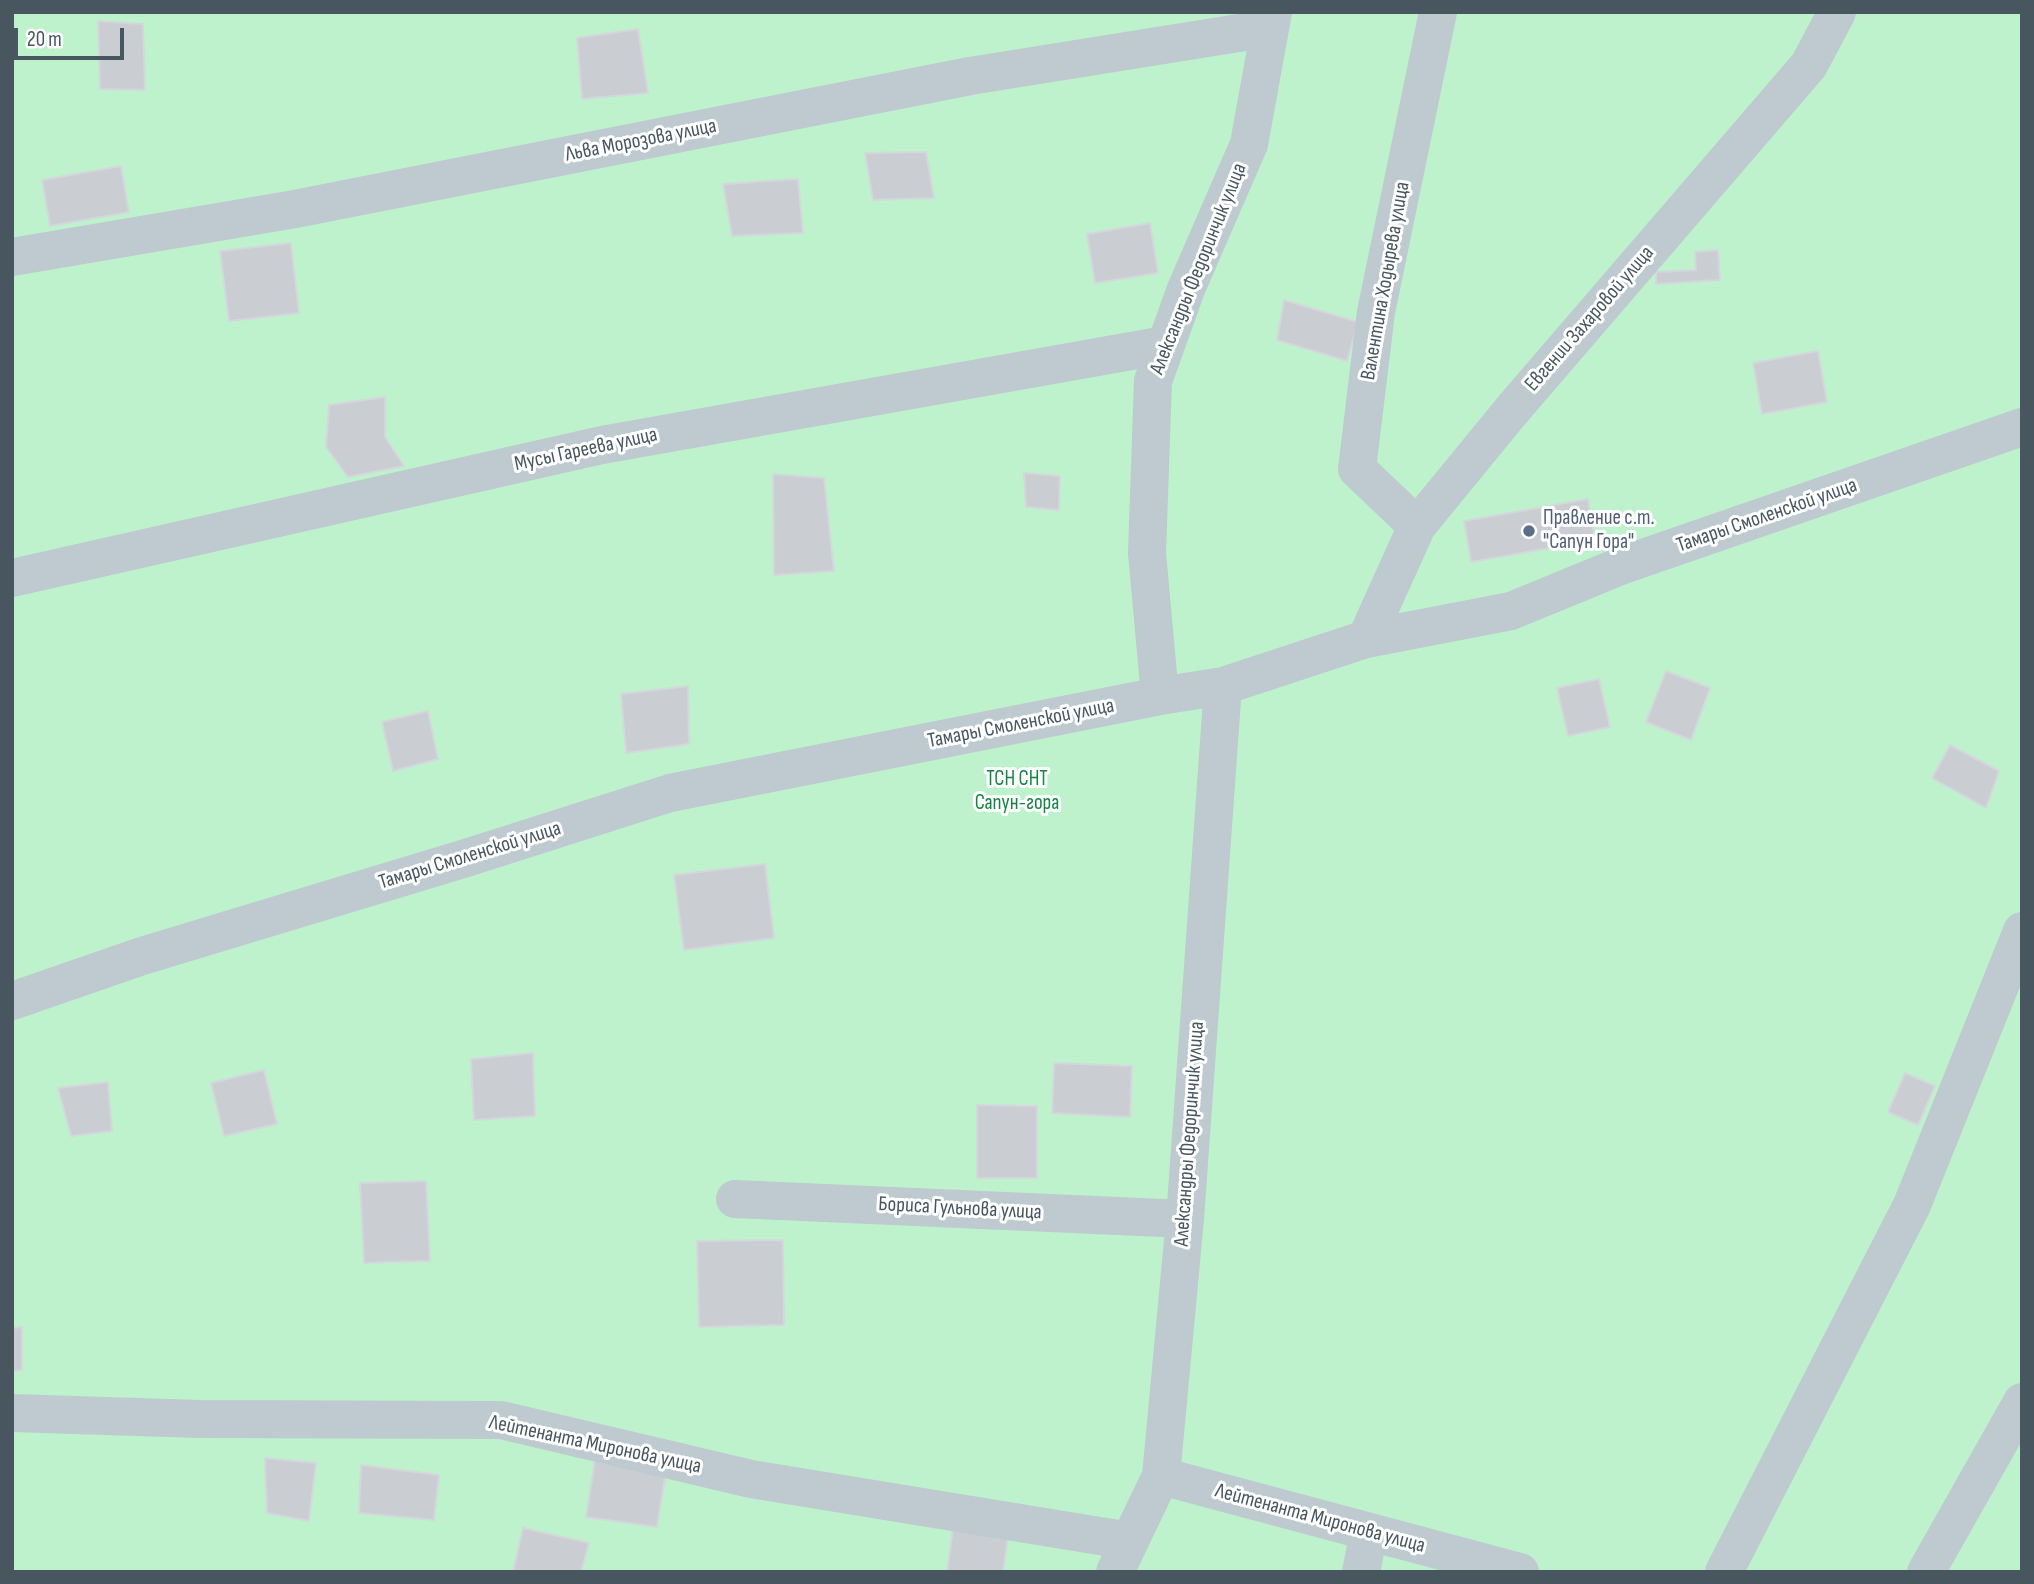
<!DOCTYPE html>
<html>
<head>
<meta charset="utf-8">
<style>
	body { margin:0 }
	#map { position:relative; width:2034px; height:1584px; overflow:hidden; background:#f3f0f1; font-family:"Sofia Sans Condensed",sans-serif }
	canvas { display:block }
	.frame { position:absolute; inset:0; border:14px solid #47565f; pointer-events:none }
	.scale { position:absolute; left:14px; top:28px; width:110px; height:32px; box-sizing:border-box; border:4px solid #47565f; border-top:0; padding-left:9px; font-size:21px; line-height:24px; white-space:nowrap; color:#47565f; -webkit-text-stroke:5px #fff; paint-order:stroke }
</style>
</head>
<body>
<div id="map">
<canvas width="2034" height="1584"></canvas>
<div class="frame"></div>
<div class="scale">20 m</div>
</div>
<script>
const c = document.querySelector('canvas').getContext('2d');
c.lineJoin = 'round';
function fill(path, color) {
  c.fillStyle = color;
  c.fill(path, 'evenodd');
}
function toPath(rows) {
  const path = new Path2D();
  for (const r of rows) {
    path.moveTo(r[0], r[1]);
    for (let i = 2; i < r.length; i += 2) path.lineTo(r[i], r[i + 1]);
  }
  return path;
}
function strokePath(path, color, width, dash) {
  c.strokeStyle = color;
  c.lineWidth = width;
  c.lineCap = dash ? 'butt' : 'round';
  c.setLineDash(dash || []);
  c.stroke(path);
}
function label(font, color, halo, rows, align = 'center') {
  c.font = font + ' "Sofia Sans Condensed",sans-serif';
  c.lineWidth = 6;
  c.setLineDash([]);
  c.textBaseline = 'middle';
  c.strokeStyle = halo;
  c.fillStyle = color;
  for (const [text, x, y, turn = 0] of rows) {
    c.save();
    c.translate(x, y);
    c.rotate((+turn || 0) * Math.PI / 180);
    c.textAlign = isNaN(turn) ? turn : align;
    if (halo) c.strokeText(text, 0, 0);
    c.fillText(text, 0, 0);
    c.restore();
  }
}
fill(toPath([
	[12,12,2022,12,2022,1572,12,1572]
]), '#bef2cd');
const building = toPath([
	[98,21,143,24,145,90,100,89,98,21],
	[638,29,648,93,582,99,577,38,638,29],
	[926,152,934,198,873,200,865,153,926,152],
	[121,166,129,212,50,226,42,180,121,166],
	[798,179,803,233,732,236,723,184,798,179],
	[1150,223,1158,273,1095,283,1087,234,1150,223],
	[291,243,299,313,229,321,220,251,291,243],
	[1718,250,1720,280,1656,284,1656,272,1696,270,1695,252,1718,250],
	[1284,300,1358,322,1347,361,1277,340,1284,300],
	[1818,351,1827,402,1762,414,1753,363,1818,351],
	[385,397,385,437,404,466,348,477,326,447,329,405,385,397],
	[1024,473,1060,476,1059,510,1026,507,1024,473],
	[773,474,824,478,834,571,774,575,773,474],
	[1588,499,1595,540,1471,562,1464,521,1588,499],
	[1666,671,1710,688,1691,740,1646,722,1666,671],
	[1599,679,1610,727,1568,736,1557,688,1599,679],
	[688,686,689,744,626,753,621,694,688,686],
	[428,711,438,759,393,771,382,722,428,711],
	[1950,745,1999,771,1986,808,1932,778,1950,745],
	[765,864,774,938,684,950,674,875,765,864],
	[533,1053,535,1116,474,1120,471,1059,533,1053],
	[1054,1063,1132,1066,1130,1117,1052,1113,1054,1063],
	[264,1070,277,1124,224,1136,211,1083,264,1070],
	[1905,1073,1935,1086,1918,1125,1888,1112,1905,1073],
	[108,1082,112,1131,71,1136,58,1088,108,1082],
	[977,1105,1037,1106,1037,1178,977,1178,977,1105],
	[426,1181,430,1261,364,1263,360,1183,426,1181],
	[783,1240,784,1325,699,1327,697,1241,783,1240],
	[22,1327,22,1370,12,1371,12,1328,22,1327],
	[265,1458,316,1463,309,1521,267,1513,265,1458],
	[595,1460,666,1471,657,1527,586,1517,595,1460],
	[361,1465,439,1475,434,1520,359,1513,361,1465],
	[523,1528,589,1543,581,1572,513,1572,523,1528],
	[953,1528,1008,1536,1003,1572,947,1572,953,1528]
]);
fill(building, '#caced3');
strokePath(building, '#d4d7dc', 2);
strokePath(toPath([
	[12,257,295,209,970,76,1270,28],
	[1417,526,1357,469,1376,312,1438,12],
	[12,578,602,445,1165,345],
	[1366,639,1417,526,1512,410,1809,65,1837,12],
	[1160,696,1147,553,1153,381,1186,289,1249,144,1273,12],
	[12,1001,142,956,466,858,670,793,1160,696,1223,686,1366,639,1511,611,1623,565,2022,427],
	[735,1199,1185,1219],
	[12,1413,200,1419,501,1420,751,1479,1130,1541],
	[1161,1476,1520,1572],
	[1115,1572,1161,1476,1185,1219,1223,686],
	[1361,1572,1369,1532],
	[1724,1572,1912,1205,2022,931],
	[1926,1572,2022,1402]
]), '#bec9d0', 38);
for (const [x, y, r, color] of [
	[1529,531,7,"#5c6f8a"]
]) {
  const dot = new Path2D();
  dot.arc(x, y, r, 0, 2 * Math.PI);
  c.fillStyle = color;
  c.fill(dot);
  strokePath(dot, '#fff', 2.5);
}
label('21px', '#47565f', '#fff', [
	["Льва Морозова улица",641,141,-11],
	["Александры Федоринчик улица",1199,269,-68],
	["Валентина Ходырева улица",1386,281,-80],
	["Евгении Захаровой улица",1590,319,-49],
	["Мусы Гареева улица",586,450,-12],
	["Тамары Смоленской улица",1767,516,-19],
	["Тамары Смоленской улица",1021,724,-11],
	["Тамары Смоленской улица",470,856,-17],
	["Александры Федоринчик улица",1190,1134,-86],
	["Бориса Гульнова улица",960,1209,3],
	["Лейтенанта Миронова улица",595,1445,12],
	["Лейтенанта Миронова улица",1320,1519,15]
]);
label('21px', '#4e5e75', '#fff', [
	["Правление с.т.",1543,519],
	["\"Сапун Гора\"",1543,543]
], 'left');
label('21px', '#138542', '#fff', [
	["ТСН СНТ",1017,780],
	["Сапун-гора",1017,804]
]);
</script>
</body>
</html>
